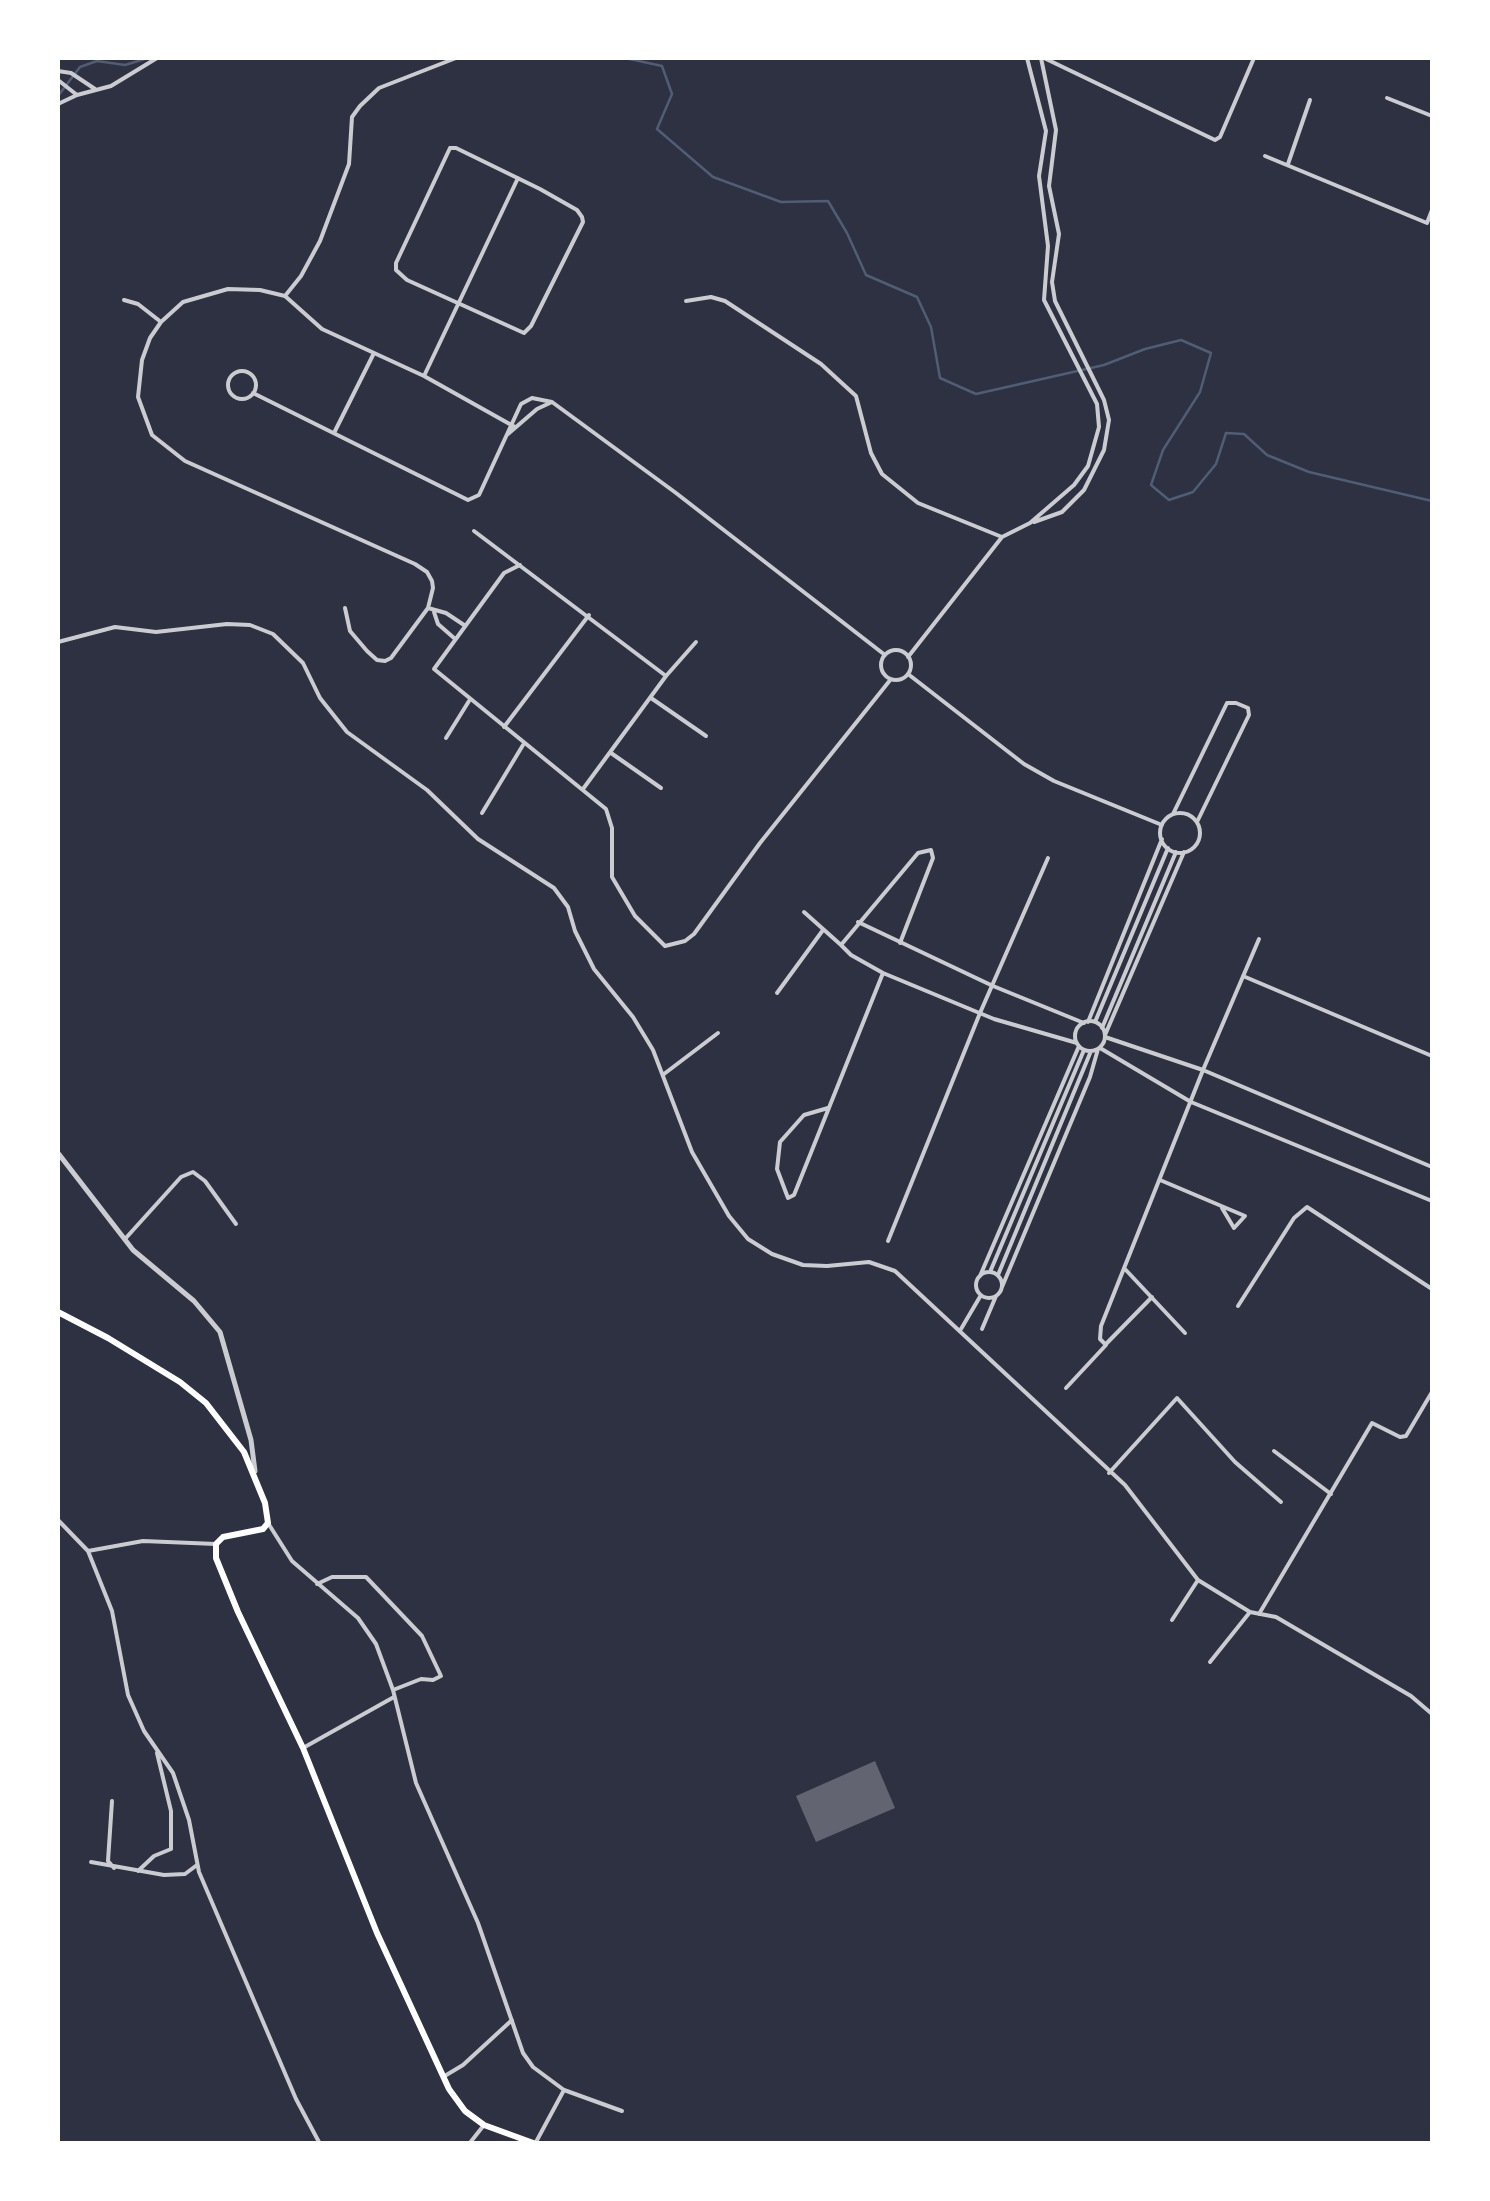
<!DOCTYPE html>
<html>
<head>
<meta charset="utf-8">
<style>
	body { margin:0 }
	#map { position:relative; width:1490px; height:2201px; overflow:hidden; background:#2d3142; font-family:"Times New Roman",serif }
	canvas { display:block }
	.frame { position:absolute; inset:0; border:60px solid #fff; pointer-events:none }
</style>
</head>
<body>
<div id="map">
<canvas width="1490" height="2201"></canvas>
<div class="frame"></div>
</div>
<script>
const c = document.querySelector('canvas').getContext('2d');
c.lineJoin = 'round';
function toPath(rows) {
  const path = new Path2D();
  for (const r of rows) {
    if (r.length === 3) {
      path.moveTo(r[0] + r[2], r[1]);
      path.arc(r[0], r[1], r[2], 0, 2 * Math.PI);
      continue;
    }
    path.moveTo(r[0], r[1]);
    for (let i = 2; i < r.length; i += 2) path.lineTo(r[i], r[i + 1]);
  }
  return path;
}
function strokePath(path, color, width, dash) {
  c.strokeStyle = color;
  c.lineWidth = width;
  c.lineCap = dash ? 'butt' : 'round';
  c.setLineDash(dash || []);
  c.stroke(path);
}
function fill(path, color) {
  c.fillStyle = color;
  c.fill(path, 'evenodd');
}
strokePath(toPath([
	[625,58,662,66,672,94,657,129,713,177,781,202,828,201,847,233,866,275,917,297,931,327,940,378,976,394,1104,365,1145,349,1181,340,1211,353,1200,392,1163,450,1151,485,1169,500,1193,492,1216,464,1226,433,1244,434,1267,455,1309,472,1432,501],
	[58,96,80,67,97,61,125,65,148,58]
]), '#4f5d75', 2.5);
fill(toPath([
	[875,1761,895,1808,816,1842,796,1796]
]), '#626471');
strokePath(toPath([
	[1044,58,1215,140,1220,137,1254,58],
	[58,71,71,73,95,89],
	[58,80,77,95,111,86,157,58],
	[1387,98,1432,116],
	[58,104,77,95],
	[450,148,456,148,540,189,577,210,582,217,583,222,531,326,524,333,407,280,396,270,396,263,450,148],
	[1265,156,1427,223,1432,210],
	[1288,164,1310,100],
	[285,296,260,290,228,289,183,302,161,322,150,338,142,360,138,397,152,435,185,461,415,564,427,572,432,581,433,588,428,608,391,658,385,661,377,660,367,651,350,631,345,608],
	[285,296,301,276,320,241,349,164,352,117,360,106,379,88,456,58],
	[285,296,322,329,424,376,515,427],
	[124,300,138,304,161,322],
	[686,301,711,297,725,301,821,364,856,396,871,453,882,474,918,503,1002,537],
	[242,385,14],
	[424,376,518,178],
	[253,393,468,500,479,495,521,404,532,398,552,402,676,493,885,655],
	[335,431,373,355],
	[508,434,537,409,552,402],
	[1034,522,1062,512,1084,490,1104,450,1109,420,1104,400,1055,301,1052,282,1059,234,1049,186,1056,130,1041,58],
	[474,531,666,676],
	[520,565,504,573,434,669,606,809,612,828,612,877,635,916,665,946,685,941,694,934,760,843,891,679],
	[428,608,446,613,464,625],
	[434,612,438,624,454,638],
	[58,642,115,627,156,632,227,624,250,625,273,634,303,663,320,698,347,732,427,790,478,839,554,888,568,907,575,931,594,969,633,1017,653,1050,692,1152,729,1216,748,1239,772,1254,803,1265,827,1266,869,1262,895,1271,1125,1485,1198,1580,1250,1612,1276,1617,1411,1696,1432,1714],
	[896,665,15],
	[908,657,1002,537,1030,523,1074,485,1088,466,1099,427,1097,404,1044,300,1048,246,1039,176,1046,131,1027,58],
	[908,674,1024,764,1054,781,1162,825],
	[651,698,706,736],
	[504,727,589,615],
	[446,738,469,701],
	[611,753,661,788],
	[583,789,666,676,696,642],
	[482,813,523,745],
	[1180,833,20],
	[1173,814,1227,703,1236,703,1248,708,1249,715,1197,822],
	[804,912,841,945],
	[858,922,993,986,1084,1023],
	[900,943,933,858,931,850,918,853,841,945,851,955,883,973,994,1019,1077,1043],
	[1243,976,1432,1056],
	[777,993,823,930],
	[1090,1036,15],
	[1088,1022,1162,839],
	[1095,1022,1168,848],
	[1102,1028,1176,852],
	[1105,1035,1184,852],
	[1105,1037,1203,1070,1432,1167],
	[1100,1048,1191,1102,1432,1201],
	[664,1074,718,1033],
	[828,1108,804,1115,780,1142,777,1169,788,1198,794,1195,883,973],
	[1160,1180,1245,1216,1234,1228,1222,1208],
	[125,1239,181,1177,193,1172,205,1181,236,1224],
	[888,1241,980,1013,1048,858],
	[1124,1268,1185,1333],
	[990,1272,1084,1050],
	[989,1285,13],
	[998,1275,1091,1051],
	[980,1276,1079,1046],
	[1002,1287,1090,1077,1098,1049],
	[1238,1306,1294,1218,1307,1207,1432,1289],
	[961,1329,981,1295],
	[982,1329,996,1296],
	[1106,1344,1152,1297],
	[1066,1388,1106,1345,1100,1339,1101,1326,1203,1070,1259,939],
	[1274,1451,1331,1494],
	[1109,1473,1177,1398,1235,1462,1281,1502],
	[58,1520,88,1551,112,1611,128,1695,144,1731,173,1773,189,1820,199,1872,296,2099,320,2144],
	[268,1523,292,1561,358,1618,376,1644,393,1690,416,1783,478,1923,523,2053,533,2067,564,2090,536,2142],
	[88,1551,143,1541,216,1544],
	[317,1584,332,1577,366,1577,422,1636,441,1676,433,1680,421,1679,393,1690],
	[1259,1614,1372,1423,1400,1437,1406,1436,1432,1392],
	[1172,1620,1198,1580],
	[1210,1662,1250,1612],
	[303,1748,394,1697],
	[112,1801,108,1861,114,1868],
	[91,1862,164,1875,185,1874,197,1865],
	[138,1871,154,1856,171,1849,171,1811,157,1753],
	[443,2077,463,2065,512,2020],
	[564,2090,622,2111],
	[469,2144,484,2125]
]), '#caccd0', 4);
strokePath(toPath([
	[58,1153,133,1250,194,1301,220,1332,251,1440,255,1471]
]), '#caccd0', 5);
strokePath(toPath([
	[58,1312,108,1338,180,1382,206,1403,244,1452,265,1503,268,1523,263,1529,223,1537,216,1544,216,1558,238,1612,303,1748,377,1933,449,2089,465,2111,484,2125,536,2144]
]), '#fff', 6);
</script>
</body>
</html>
